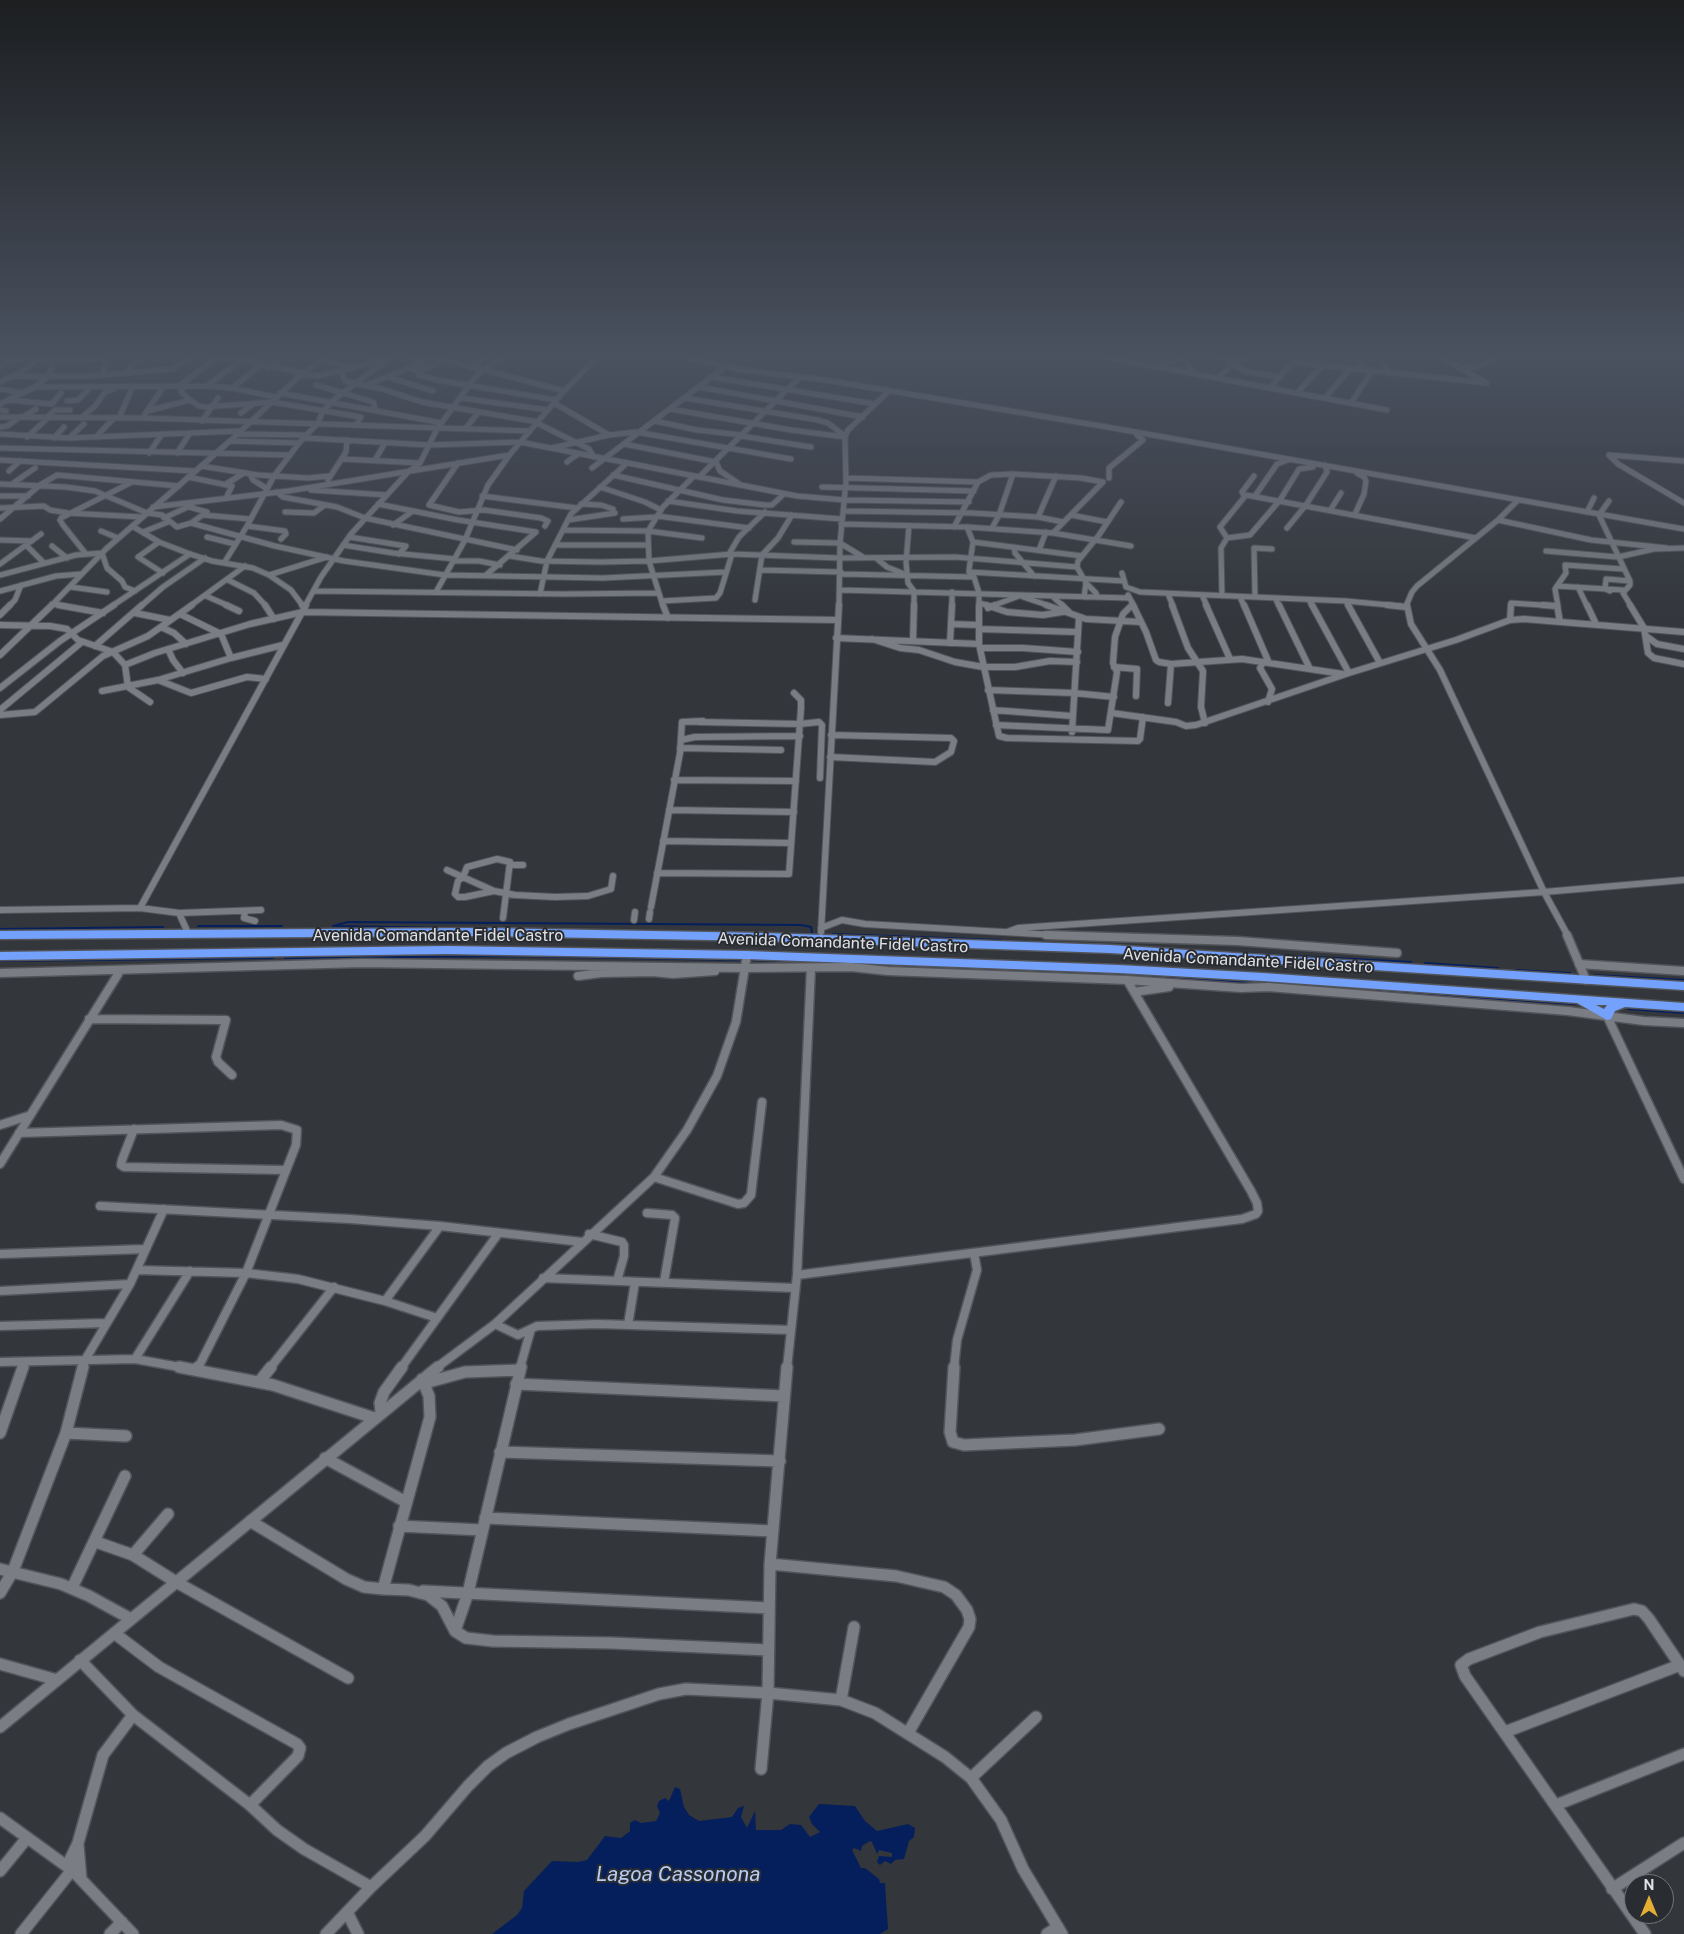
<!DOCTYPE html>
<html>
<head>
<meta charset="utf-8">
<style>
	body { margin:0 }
	#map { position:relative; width:1684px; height:1934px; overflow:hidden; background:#33363b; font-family:"Public Sans",sans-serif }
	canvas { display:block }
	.north { position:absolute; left:1624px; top:1874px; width:50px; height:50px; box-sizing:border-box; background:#292c31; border:1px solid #727579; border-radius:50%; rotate:0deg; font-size:14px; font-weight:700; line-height:20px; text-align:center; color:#e0e2e5 }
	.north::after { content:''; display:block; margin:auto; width:18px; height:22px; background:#e4ae35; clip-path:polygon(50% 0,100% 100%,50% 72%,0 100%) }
</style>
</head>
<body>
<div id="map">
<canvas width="1684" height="1934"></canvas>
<div class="north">N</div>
</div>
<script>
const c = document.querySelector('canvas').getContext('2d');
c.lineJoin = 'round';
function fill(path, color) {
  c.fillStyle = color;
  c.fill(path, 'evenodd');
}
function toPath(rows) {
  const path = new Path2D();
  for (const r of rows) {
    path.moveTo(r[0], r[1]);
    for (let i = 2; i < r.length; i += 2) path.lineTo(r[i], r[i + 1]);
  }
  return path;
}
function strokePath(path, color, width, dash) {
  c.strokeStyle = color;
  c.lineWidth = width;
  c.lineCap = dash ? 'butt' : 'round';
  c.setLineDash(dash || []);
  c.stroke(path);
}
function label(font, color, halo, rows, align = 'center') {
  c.font = font + ' "Public Sans",sans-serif';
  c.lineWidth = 4;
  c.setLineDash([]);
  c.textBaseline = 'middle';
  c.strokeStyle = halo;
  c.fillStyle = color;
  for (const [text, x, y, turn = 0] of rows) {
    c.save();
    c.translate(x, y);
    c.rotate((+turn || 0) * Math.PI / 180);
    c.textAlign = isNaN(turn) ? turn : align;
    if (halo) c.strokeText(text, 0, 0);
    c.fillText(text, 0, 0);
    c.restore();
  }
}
fill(toPath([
	[675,1787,680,1789,684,1807,689,1815,699,1821,732,1817,738,1808,744,1806,741,1817,747,1828,755,1811,756,1830,781,1830,790,1824,801,1825,810,1837,820,1832,812,1824,809,1817,819,1804,855,1806,865,1821,877,1831,908,1824,915,1828,914,1837,909,1841,904,1859,895,1860,891,1864,885,1861,880,1865,877,1862,879,1856,892,1857,892,1853,879,1850,877,1854,872,1842,870,1841,862,1846,861,1851,854,1848,852,1850,861,1868,865,1868,879,1879,880,1883,885,1883,888,1929,880,1934,492,1934,517,1915,522,1908,524,1891,552,1861,578,1862,587,1860,605,1836,621,1838,630,1831,630,1823,635,1820,641,1823,656,1821,660,1813,657,1806,659,1801,665,1798,669,1801]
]), '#051f5d');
strokePath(toPath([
	[198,926,282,926],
	[333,926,348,922,801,925,811,927,812,933],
	[335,926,815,934],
	[0,929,163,927],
	[833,934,1001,940],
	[1012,941,1070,944],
	[1182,950,1411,962],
	[285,958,513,956,741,960],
	[750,960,839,963],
	[0,961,273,958],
	[1425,963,1498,968],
	[859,964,1156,976,1575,1004],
	[1516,970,1570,973],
	[1594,975,1684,980],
	[1628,1009,1684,1013]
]), '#051f5d', 2);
const minorFar3 = toPath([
	[183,354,241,360,303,373],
	[358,354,381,360],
	[395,354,424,362],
	[424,354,564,391],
	[673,354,743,370,825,380,1113,428,1684,529],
	[1089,354,1387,410],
	[1173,354,1184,360,1195,374],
	[1209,354,1231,361,1247,357,1286,354],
	[1316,354,1321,358,1316,365],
	[1355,354,1365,370],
	[1377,354,1389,373],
	[1436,354,1483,381],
	[0,358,55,361,103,359,106,361,103,375],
	[323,360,354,368],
	[1226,360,1244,371,1280,377],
	[247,362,258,354],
	[1292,362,1487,383],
	[1158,365,1173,361,1169,354],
	[0,366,14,361],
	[268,367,287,354],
	[471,367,490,354],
	[409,368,419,371,419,375,437,380,556,400],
	[1462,369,1485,364,1490,358,1504,354],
	[341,371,345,381,382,389,422,402,538,422],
	[419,371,447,360],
	[127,373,130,367,144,354],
	[300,375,318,376,386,359],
	[14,376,47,377],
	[48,376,91,376,172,369,194,355],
	[388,377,433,391],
	[711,377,875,404],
	[1217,378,1227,370,1230,364],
	[0,382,21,372,37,360],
	[316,385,370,401,374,403,375,410],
	[367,385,436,357],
	[179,386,216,358],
	[183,386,181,392,190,400],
	[207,386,241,360],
	[35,387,207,386,232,388,276,397],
	[699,387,863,417],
	[232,388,261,365],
	[1270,388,1292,362,1291,354],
	[0,389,23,393],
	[280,393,442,423],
	[1297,393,1322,366],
	[461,398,548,410],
	[685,398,818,420,828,423,845,436],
	[1325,398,1350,369],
	[8,400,52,404,61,393],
	[67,401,78,400,91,387],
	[554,403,609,435],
	[1351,403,1372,371],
	[0,404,35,387,47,377,59,354],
	[670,409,791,430,845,437],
	[0,410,6,411],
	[147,411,190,400,199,406,205,407,272,402,361,417,356,425],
	[241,413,252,405],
	[145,414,164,386],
	[0,417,143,418,530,431],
	[23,417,36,409],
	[46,418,55,410,70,410],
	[81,418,95,406,105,392,114,389],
	[119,418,133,386],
	[202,421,218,398],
	[655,421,697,430,742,435],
	[537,423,589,449,594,457],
	[0,427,7,426,20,417],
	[465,429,479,412],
	[0,434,69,438,239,431],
	[236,434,307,435],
	[741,436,811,447],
	[27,437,48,418],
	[96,437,114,418],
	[54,438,64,427],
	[69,438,84,424],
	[305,438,429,445,520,442,797,496,845,500,969,502],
	[230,441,299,443],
	[624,444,716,462,720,471,741,485],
	[0,448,290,455],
	[552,448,609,435,636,432,791,459],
	[149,453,162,434],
	[177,453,190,433],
	[1609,455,1618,464,1684,503],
	[1609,455,1684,461],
	[342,459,420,463],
	[0,460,194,471],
	[375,460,385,443],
	[567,462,578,454],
	[458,463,429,505,459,512,484,510,541,518,548,521,545,526],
	[201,466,258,475,308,478,329,476],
	[592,468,726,366],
	[9,471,20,461],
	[250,474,253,480,266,488],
	[613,475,723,500,765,505,772,505,784,494],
	[188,477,232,486,226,498],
	[699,477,800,377],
	[846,478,978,482,954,527],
	[1109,478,1109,468,1143,440,1137,435],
	[328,480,346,452,347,440],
	[978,482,991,475,1013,474,1081,478,1103,482,1053,533],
	[0,484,66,487,95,491,147,513,162,515,177,527,191,523,207,512,189,507],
	[12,484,35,468],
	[226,484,244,473],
	[600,487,645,502,661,510],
	[822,487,974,491],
	[311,490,387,495],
	[277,492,283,497,337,507,365,518,517,550],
	[0,496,28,496],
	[482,496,577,508],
	[1244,496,1242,492,1254,476],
	[1255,496,1277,464,1288,460],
	[668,501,737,511,842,519],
	[1609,501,1599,515,1630,581,1630,585,1623,593,1631,606],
	[378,504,458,520,536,532,486,575],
	[581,504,601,505,613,509],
	[153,507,288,491,509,455],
	[0,508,44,506,50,510,68,513,142,517],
	[1331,509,1341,493],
	[844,511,972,513,1038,517,1063,522],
	[285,512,314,513,325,505],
	[1587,512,1594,498],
	[1355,514,1364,494,1366,481,1364,477,1357,473],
	[203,515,250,519],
	[1071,515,1107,522],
	[657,516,749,528],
	[1038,517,1056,476],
	[164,518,192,505],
	[0,519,40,485,57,475,179,486],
	[623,519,656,517],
	[568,520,615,513],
	[1498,520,1591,540,1667,548],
	[191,523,275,546,344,561,445,575,603,578,726,572],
	[841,524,967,527,1053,533,1131,546],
	[393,525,413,511],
	[132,526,159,542,190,554,212,561,253,568,269,575,291,590,303,606],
	[247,526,285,531,286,534,281,539],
	[909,526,906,562,908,583,914,591,914,606],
	[967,527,973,542,969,570,974,577,979,593,979,606],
	[992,528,999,515,1013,474],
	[1287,528,1306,505,1327,472,1325,465],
	[563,530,648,531,702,538],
	[101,531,118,538],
	[143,532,168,522],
	[207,537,235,544],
	[349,537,406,546,399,554],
	[1227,538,1220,527,1246,495,1476,538],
	[1227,538,1250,535,1280,500,1299,469,1313,467],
	[0,540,32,541],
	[159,542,138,557,163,573],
	[794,542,840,543,863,557],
	[973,542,1082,556],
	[26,545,44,563],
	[343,545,393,553,455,559],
	[555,545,647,545],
	[52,546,67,558],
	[1014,547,1015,553,1034,576],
	[1039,550,1046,532],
	[1546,551,1618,557,1654,549,1684,548],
	[86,554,63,525,60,520,61,518,132,482],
	[729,554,739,537,765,512],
	[510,556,541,561,601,562,649,561,732,554,839,558,955,557,1077,567],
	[876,558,887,567,902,573],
	[454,561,479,561,500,565],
	[224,563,247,526,274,476,299,443,318,423,323,411,336,398,395,354],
	[0,564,41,534],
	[760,570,841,572],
	[969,572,1124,581],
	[1122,573,1126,587,1140,592,1346,601,1400,606],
	[841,574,974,577],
	[0,575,76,555,102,553,107,568,122,581,125,587,135,591],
	[269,575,327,557],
	[228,580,254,593,266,606],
	[1086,583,1096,593,1097,597],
	[1557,586,1623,590],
	[71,587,107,592],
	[1578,587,1587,606],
	[840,590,1129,598],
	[0,591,56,576,81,574],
	[314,591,564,594,658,593],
	[1610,591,1605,589,1606,579,1630,581],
	[436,592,465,540,488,485,511,453,564,391,600,354],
	[540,594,547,561,571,514,627,463],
	[1168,594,1173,606],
	[1128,595,1134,606],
	[1202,595,1207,606],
	[206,596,229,606],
	[1052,596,1063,606],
	[1222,596,1221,548,1227,538],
	[1023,597,1050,606],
	[1084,597,1086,583,1077,567,1078,561,1099,535,1121,502],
	[1240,597,1244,606],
	[1255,597,1254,548,1272,549],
	[1275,598,1279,606],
	[755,600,762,555,778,538,792,515],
	[1309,600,1312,606],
	[662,601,716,598,720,593,732,554],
	[1346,601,1349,606],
	[979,603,990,606],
	[52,604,65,606],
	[9,606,15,600,21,585],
	[51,606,106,549,230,441,303,373,332,354],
	[112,606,190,554],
	[141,606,163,587,205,558],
	[190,606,245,566],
	[305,606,321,577,351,534,408,472,420,463,437,429,476,376,506,354],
	[663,606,649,561,648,531,663,507,694,476],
	[839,606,840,543,846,482,845,437,848,430,889,391],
	[952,606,952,592],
	[992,606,1019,596],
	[1131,606,1132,605],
	[1406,606,1412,592,1417,586,1498,520,1517,501],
	[1511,606,1511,603,1556,606],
	[1558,606,1555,589,1566,573,1565,565,1623,569]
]);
const minorFar2 = toPath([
	[58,605,103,613],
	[226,605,239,611],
	[265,605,274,619],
	[302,605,305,609],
	[663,605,668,618],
	[952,605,951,624,979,625],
	[979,605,979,644,999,736,1007,738,1138,741,1140,739,1143,717],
	[986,605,1007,612,1043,615,1062,612],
	[1046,605,1086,619,1141,622],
	[1062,605,1069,612],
	[1133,605,1146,632,1156,660,1159,662,1171,664,1242,659,1343,674],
	[1172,605,1188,648,1203,671,1201,707,1205,723],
	[1206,605,1230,659],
	[1244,605,1269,663],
	[1279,605,1310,669],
	[1312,605,1349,673],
	[1348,605,1380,663],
	[1387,605,1406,607],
	[1407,605,1411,624,1440,670,1544,892,1568,936],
	[1543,605,1556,606],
	[1557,605,1560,622],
	[1587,605,1596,624],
	[1630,605,1644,628,1648,653,1654,658,1684,664],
	[988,608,995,605],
	[135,613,170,620],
	[180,614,221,634,231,658],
	[0,615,10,605],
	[1510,620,1511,605],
	[0,625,50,626,67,629,78,640,113,652,125,665,128,687,150,702],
	[161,627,174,633,186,644],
	[979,629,1077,632],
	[1646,636,1657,644,1684,649],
	[836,638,979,644],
	[872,639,900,648,919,650,955,662,983,667,1015,667,1050,661,1077,662],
	[913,641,914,605],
	[950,643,951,624],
	[95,646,142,605],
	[980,648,1023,648,1078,652],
	[168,649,173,660,183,673],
	[0,655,52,605],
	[1263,662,1260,668,1272,689,1268,702],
	[125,665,155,653,250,624,303,612,838,620],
	[1114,667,1137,669,1136,696],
	[158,680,191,693,247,677,266,679],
	[0,688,60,641,114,605],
	[988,690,1074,693,1114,697],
	[102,691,158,680,231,658,283,645],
	[1168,703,1171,664],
	[0,710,82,642],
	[993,710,1072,716],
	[1112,713,1176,722,1186,726,1196,725,1349,673,1456,640,1510,620,1524,619,1684,632],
	[0,715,35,712,103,656,148,636,192,605],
	[699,722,800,724,819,722,822,725,820,778],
	[996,725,1108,730,1117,672,1113,663,1115,637,1123,614,1132,605],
	[1072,732,1079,617],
	[681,740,695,737,800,736],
	[680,748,781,750],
	[830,757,935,762,951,752,954,741,951,738,831,735],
	[674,780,796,781],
	[669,810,794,812],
	[663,841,791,843],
	[510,865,523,865],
	[447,870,494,891,515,895,555,897,588,896,611,889,613,876],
	[657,873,789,874,801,708,801,700,794,693],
	[494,891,465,897,458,897,455,894,458,881,463,877,467,867,497,859,510,862,503,918],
	[651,907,680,753,682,722,703,721],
	[140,908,306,605],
	[0,910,140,908,179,913,261,910],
	[245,912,244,918,255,921],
	[179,913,188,933],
	[649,919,650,912],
	[634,920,635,912],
	[821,928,842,920,865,924,1072,936],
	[821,932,839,605],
	[1007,932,1018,928,1544,892,1684,880]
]);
const minorFar1 = toPath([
	[1046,935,1238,941,1397,953],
	[1567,935,1586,980],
	[1579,964,1684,971],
	[0,973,362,963,745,968,851,967,888,971,1127,980,1241,988,1268,987,1568,1011,1644,1021,1684,1023],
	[578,976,601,973,653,972,673,974,715,971],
	[1134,992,1169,987],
	[1607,1016,1684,1179],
	[89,1019,226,1020,216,1057,218,1062,232,1075],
	[0,1125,28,1116],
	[134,1129,122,1160,121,1165,124,1167,285,1170],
	[19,1133,281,1125,297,1130,296,1145,246,1273,198,1368],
	[0,1164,120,971],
	[654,1177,738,1204,744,1203,751,1195,762,1102],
	[100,1206,350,1219,440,1226,582,1242],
	[647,1213,672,1215,675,1218,664,1282],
	[589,1234,622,1242,624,1245,624,1256,617,1281],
	[0,1254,145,1249],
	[137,1270,246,1273,298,1279,385,1301,437,1318],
	[797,1275,1242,1219,1256,1214,1258,1211,1257,1203,1251,1191,1127,980],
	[543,1278,795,1288],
	[0,1291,130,1284],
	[385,1301,440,1226],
	[495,1324,518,1335,537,1326,597,1324,791,1330],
	[628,1325,635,1282],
	[0,1326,106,1323],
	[135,1359,190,1271],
	[0,1362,135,1359,185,1368],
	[23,1368,25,1362],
	[83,1368,85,1360,130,1284,164,1209],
	[270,1368,334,1287],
	[401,1368,498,1234],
	[436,1368,495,1324,654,1177,687,1130,717,1076,736,1022,747,955],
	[520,1368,531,1329],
	[787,1368,797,1275,811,968],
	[954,1368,957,1340,977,1270,974,1253]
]);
const minor = toPath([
	[179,1367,273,1385,374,1418],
	[954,1367,950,1432,953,1442,964,1445,1075,1440,1159,1429],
	[197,1370,198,1367],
	[422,1379,429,1396,430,1417,383,1589,409,1590,428,1595,442,1606,455,1631,466,1638,493,1641,612,1643,768,1650],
	[259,1382,271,1367],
	[425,1383,465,1372,520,1370],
	[516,1384,784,1396],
	[381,1412,380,1403,384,1392,402,1367],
	[0,1433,23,1367],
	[66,1433,126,1436],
	[500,1452,780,1461],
	[325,1458,406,1502],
	[485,1518,773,1531],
	[250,1521,346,1579,364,1587,383,1589],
	[399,1526,482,1530],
	[96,1542,133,1555,176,1582,348,1678],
	[133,1555,168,1514],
	[770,1564,896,1576,944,1587,956,1595,967,1610,970,1619,969,1627,908,1733],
	[0,1569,61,1584,89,1596,131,1619],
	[72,1588,125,1476],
	[423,1591,769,1608],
	[0,1593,13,1571,66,1433,83,1367],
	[455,1631,468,1593,521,1367],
	[114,1633,159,1667,297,1744,300,1748,298,1756,250,1805],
	[80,1660,133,1715,250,1805,277,1830,304,1849,371,1887],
	[0,1664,57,1680],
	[841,1700,854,1627],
	[0,1727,438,1367],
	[1505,1732,1680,1665],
	[761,1769,768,1693,770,1564,787,1367],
	[971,1778,1036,1717],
	[1556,1805,1684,1754],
	[0,1818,72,1870,133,1934],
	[78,1845,81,1879],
	[67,1866,78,1843,103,1755,133,1715],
	[0,1871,27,1838],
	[1612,1889,1684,1843],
	[347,1912,358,1934],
	[21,1934,72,1870],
	[110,1934,122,1922],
	[326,1934,371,1887,425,1836,468,1786,488,1766,506,1753,537,1737,569,1724,659,1694,686,1689,768,1693,841,1700,875,1713,945,1757,971,1778,1001,1820,1023,1869,1062,1934],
	[1047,1934,1058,1927],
	[1645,1934,1465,1676,1461,1665,1469,1659,1540,1632,1634,1609,1642,1611,1649,1619,1684,1671]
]);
const highway = toPath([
	[482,928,765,933,1110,945,1684,982,1684,990,1110,953,765,941,482,936,0,939,0,931,482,928],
	[447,946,747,951,1119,965,1263,973,1684,1003,1684,1011,1625,1007,1615,1011,1611,1019,1607,1020,1577,1003,1263,981,1119,973,747,959,447,954,0,960,0,952,447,946],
	[1596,1005,1607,1005,1604,1009,1596,1005]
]);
strokePath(minorFar3, '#525459', 7);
strokePath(minorFar2, '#525459', 8);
strokePath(minorFar1, '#525459', 11);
strokePath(minor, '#525459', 14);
strokePath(highway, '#525459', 3);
strokePath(minorFar3, '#7a7d83', 5);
strokePath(minorFar2, '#7a7d83', 6);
strokePath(minorFar1, '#7a7d83', 8);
strokePath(minor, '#7a7d83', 11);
fill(highway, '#74a1fc');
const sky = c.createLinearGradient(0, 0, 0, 625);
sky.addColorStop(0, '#1c1e20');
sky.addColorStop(0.57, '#4a5260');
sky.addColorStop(1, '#4a526000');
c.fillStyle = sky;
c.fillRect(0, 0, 1684, 625);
label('16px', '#e0e2e5', '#292c31', [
	["Avenida Comandante Fidel Castro",438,936],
	["Avenida Comandante Fidel Castro",843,943,2],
	["Avenida Comandante Fidel Castro",1248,961,3]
]);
label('italic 21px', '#b8ccf3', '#292c31', [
	["Lagoa Cassonona",678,1875]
]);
</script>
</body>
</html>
